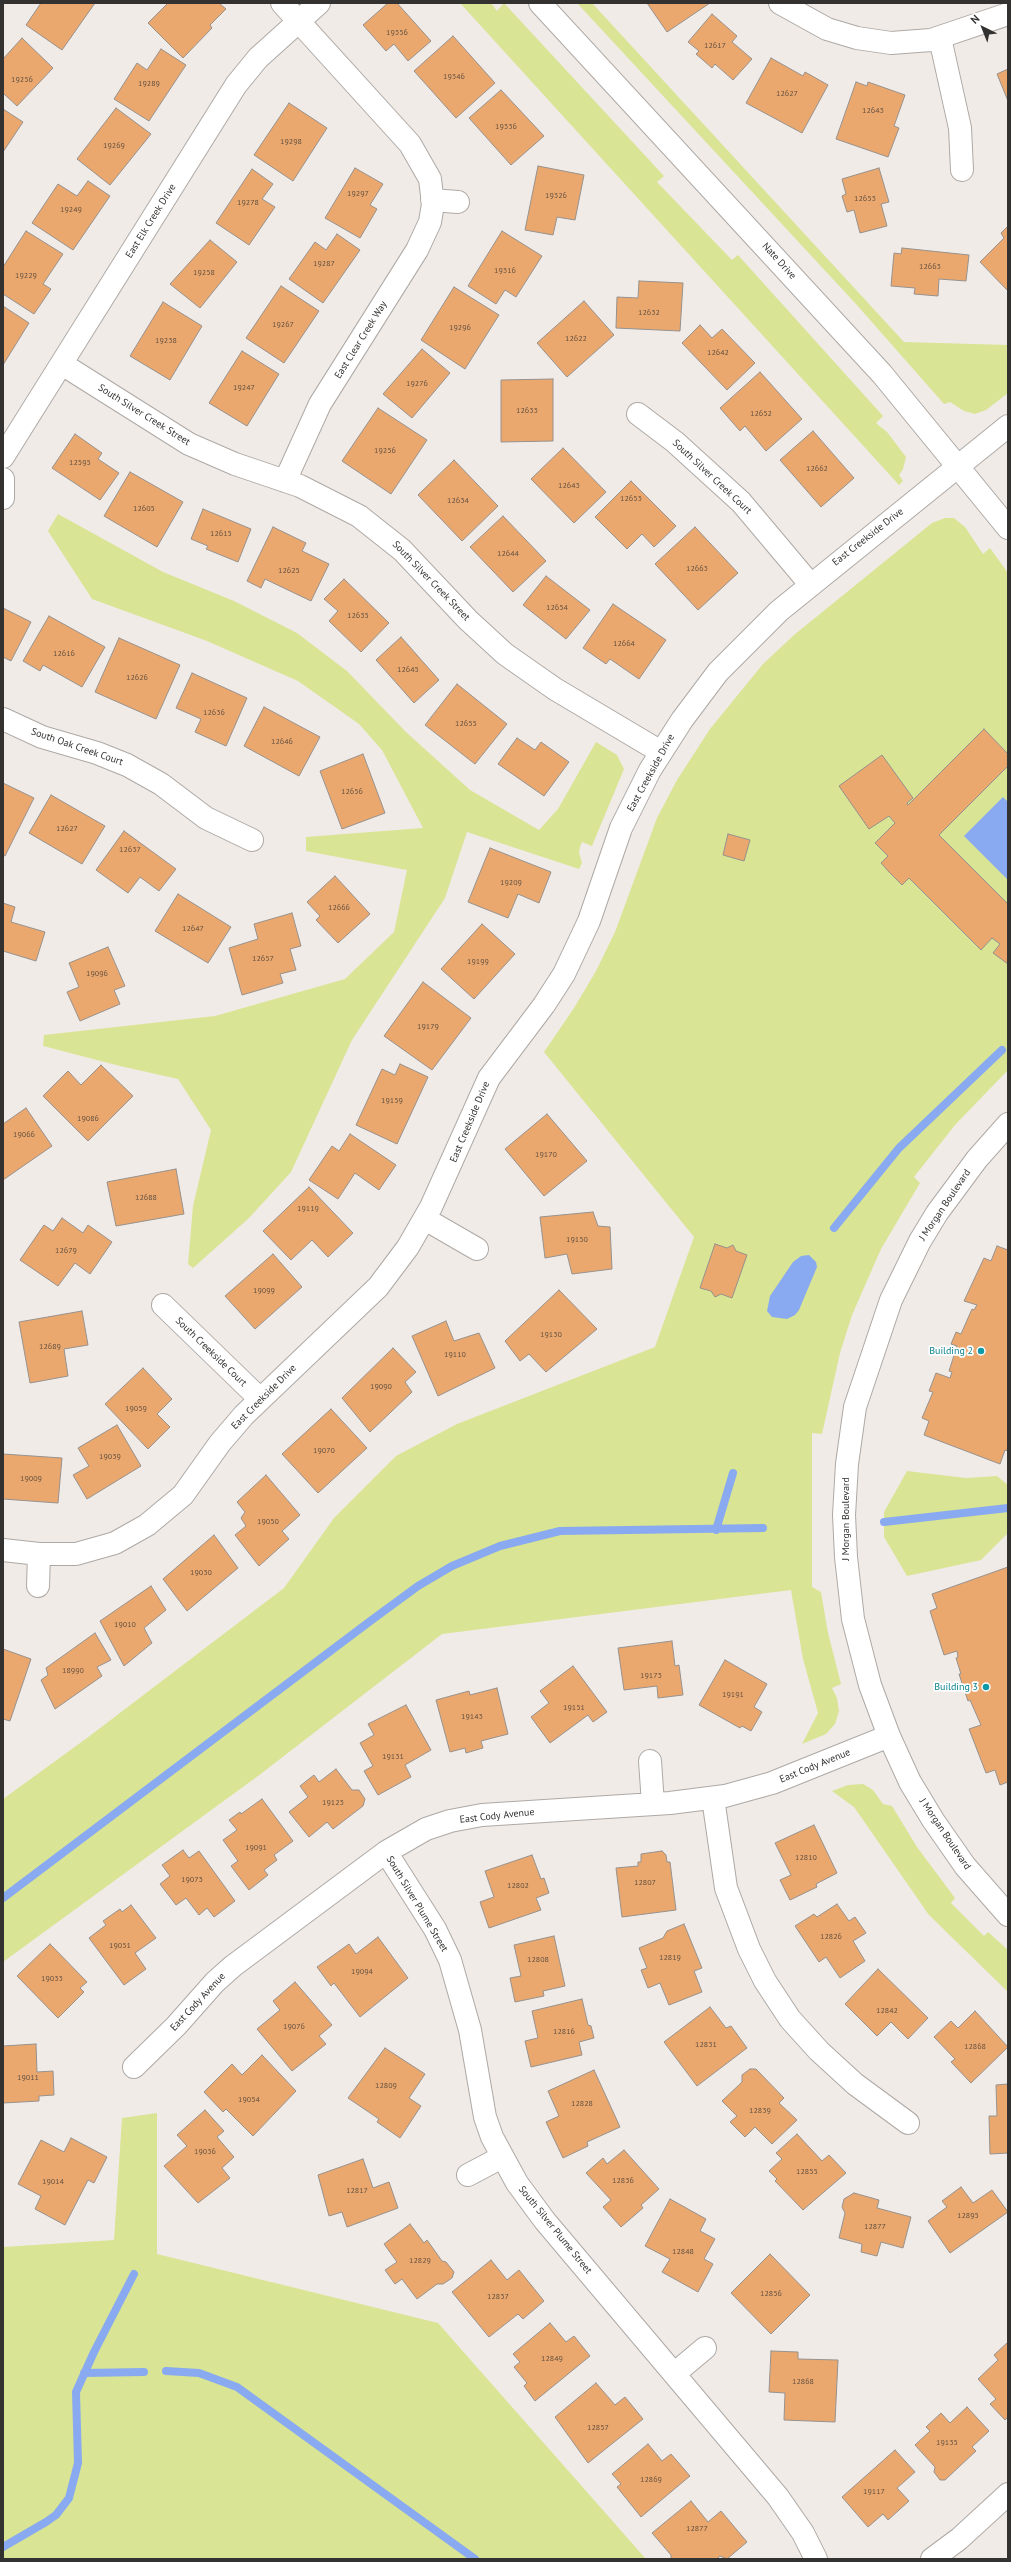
<!DOCTYPE html>
<html>
<head>
<meta charset="utf-8">
<style>
	body { margin:0 }
	#map { position:relative; width:1011px; height:2562px; overflow:hidden; background:#f1ebe7; font-family:"PT Sans",sans-serif }
	canvas { display:block }
	.frame { position:absolute; inset:0; border:4px solid #343230; pointer-events:none }
	.north { position:absolute; left:963px; top:8px; width:40px; height:40px; -webkit-text-stroke:3px #fff; paint-order:stroke; rotate:317deg; font-size:11px; font-weight:700; line-height:16px; text-align:center; color:#343230 }
	.north::after { content:''; display:block; margin:auto; width:14px; height:18px; background:#343230; clip-path:polygon(50% 0,100% 100%,50% 72%,0 100%) }
</style>
</head>
<body>
<div id="map">
<canvas width="1011" height="2562"></canvas>
<div class="frame"></div>
<div class="north">N</div>
</div>
<script>
const c = document.querySelector('canvas').getContext('2d');
c.lineJoin = 'round';
function fill(path, color) {
  c.fillStyle = color;
  c.fill(path, 'evenodd');
}
function toPath(rows) {
  const path = new Path2D();
  for (const r of rows) {
    path.moveTo(r[0], r[1]);
    for (let i = 2; i < r.length; i += 2) path.lineTo(r[i], r[i + 1]);
  }
  return path;
}
function strokePath(path, color, width, dash) {
  c.strokeStyle = color;
  c.lineWidth = width;
  c.lineCap = dash ? 'butt' : 'round';
  c.setLineDash(dash || []);
  c.stroke(path);
}
function label(font, color, halo, rows, align = 'center') {
  c.font = font + ' "PT Sans",sans-serif';
  c.lineWidth = 3.5;
  c.setLineDash([]);
  c.textBaseline = 'middle';
  c.strokeStyle = halo;
  c.fillStyle = color;
  for (const [text, x, y, turn = 0] of rows) {
    c.save();
    c.translate(x, y);
    c.rotate((+turn || 0) * Math.PI / 180);
    c.textAlign = isNaN(turn) ? turn : align;
    if (halo) c.strokeText(text, 0, 0);
    c.fillText(text, 0, 0);
    c.restore();
  }
}
fill(toPath([
	[460,3,491,3,497,11,504,3,664,176,657,182,732,260,738,255,883,416,876,423,887,432,906,457,903,469,899,475,903,481,899,485],
	[577,3,592,3,904,342,1008,345,1008,393,986,410,975,414,964,411,950,402,944,404,856,304],
	[58,514,163,572,234,601,297,633,347,671,406,732,470,790,539,830,558,809,596,742,617,755,624,769,592,846,582,842,580,847,579,852,582,863,579,869,467,832,445,898,352,1040,291,1172,249,1218,193,1268,188,1264,193,1206,211,1130,178,1079,120,1066,43,1046,44,1035,215,1016,345,979,394,932,407,870,306,851,306,837,423,828,382,750,359,724,298,681,207,641,92,599,48,531],
	[945,518,954,518,965,527,983,554,990,548,1008,573,1008,1070,955,1125,914,1177,920,1183,881,1249,852,1315,840,1353,822,1434,812,1433,812,1587,821,1592,828,1633,841,1684,832,1688,837,1698,839,1711,835,1724,826,1734,802,1744,818,1713,803,1659,791,1590,442,1634,258,1776,3,1962,3,1799,87,1738,284,1588,334,1518,396,1456,457,1424,655,1347,694,1237,544,1052,574,1008,596,971,615,932,657,818,677,780,710,729,763,664,794,635,932,523],
	[907,1471,966,1478,997,1476,1008,1485,1008,1533,981,1560,907,1576,884,1537,884,1512],
	[863,1784,873,1790,883,1804,892,1806,917,1847,955,1898,951,1903,984,1936,988,1932,1008,1950,1008,1992,929,1915,854,1807,832,1791,848,1785],
	[157,2113,157,2254,438,2323,646,2559,3,2559,3,2247,114,2240,122,2118]
]), '#d9e494');
fill(toPath([
	[1003,797,1008,802,1008,880,964,836],
	[809,1255,816,1262,817,1267,799,1310,795,1315,787,1319,772,1317,767,1311,770,1296,793,1262,801,1256]
]), '#89aaf0');
strokePath(toPath([
	[834,1228,899,1148,1002,1050],
	[884,1522,1008,1508],
	[716,1530,733,1473],
	[3,1898,369,1622,418,1586,452,1566,500,1546,560,1531,763,1528],
	[166,2371,199,2373,237,2387,475,2559],
	[84,2373,144,2372],
	[3,2547,46,2522,56,2515,69,2498,78,2463,76,2392,94,2352,134,2274]
]), '#89aaf0', 8);
const building = toPath([
	[41,3,95,3,62,50,26,25,41,3],
	[168,3,219,3,226,9,210,25,212,28,183,58,148,23,168,3],
	[388,3,397,3,431,41,408,61,394,44,386,51,363,25,388,3],
	[647,3,710,3,667,32,647,3],
	[712,14,737,36,732,42,752,59,733,80,715,64,712,68,696,54,699,51,688,42,712,14],
	[453,36,495,83,456,118,414,71,453,36],
	[22,38,53,68,17,106,3,93,3,59,22,38],
	[161,49,186,65,149,121,114,99,137,63,147,70,161,49],
	[771,58,803,76,805,72,828,85,802,133,746,103,771,58],
	[1008,69,1008,101,997,74,1008,69],
	[856,82,867,86,868,82,905,95,894,126,899,128,888,157,836,139,856,82],
	[501,90,544,136,511,165,469,118,501,90],
	[289,103,327,128,293,181,254,155,289,103],
	[116,108,151,134,110,185,77,159,116,108],
	[3,109,23,122,3,152,3,109],
	[538,166,584,175,575,220,557,217,553,235,525,230,538,166],
	[355,168,383,184,370,205,377,209,360,238,325,218,355,168],
	[879,168,889,202,881,204,887,226,860,233,854,210,847,212,842,196,846,194,842,179,879,168],
	[252,169,273,184,262,199,275,207,249,245,216,223,252,169],
	[88,181,110,196,73,250,32,223,58,184,77,196,88,181],
	[1008,226,1008,291,980,262,1004,238,1001,233,1008,226],
	[26,231,63,254,43,284,51,289,34,314,3,294,3,267,26,231],
	[502,231,542,256,516,297,505,290,496,304,468,286,502,231],
	[337,234,360,250,323,303,289,279,315,242,326,250,337,234],
	[210,240,237,262,200,308,170,284,210,240],
	[902,248,969,255,966,281,939,279,938,296,914,294,915,288,891,286,894,253,901,254,902,248],
	[639,281,683,283,680,331,616,328,617,297,638,298,639,281],
	[281,286,319,311,284,363,246,338,281,286],
	[454,287,499,315,465,369,421,340,454,287],
	[584,301,614,335,567,377,537,343,584,301],
	[163,302,202,326,170,380,130,356,163,302],
	[3,306,29,323,3,365,3,306],
	[700,325,712,338,722,329,755,363,727,390,682,343,700,325],
	[422,349,450,373,412,418,383,394,422,349],
	[242,351,279,374,247,426,209,403,242,351],
	[760,372,802,419,766,451,745,426,740,431,720,408,760,372],
	[553,379,553,441,501,442,501,380,553,379],
	[378,408,427,440,391,494,342,461,378,408],
	[813,431,854,478,821,507,780,460,813,431],
	[75,434,102,453,98,459,119,473,100,500,52,468,75,434],
	[563,448,606,492,574,523,531,479,563,448],
	[454,460,498,506,462,541,418,495,454,460],
	[130,472,183,502,157,547,104,516,130,472],
	[631,481,676,526,654,547,642,534,627,549,595,517,631,481],
	[203,509,251,529,238,562,206,549,208,546,191,539,203,509],
	[503,516,546,561,513,592,470,547,503,516],
	[273,527,306,543,302,551,329,564,311,601,265,579,261,588,247,581,273,527],
	[695,527,738,573,698,610,655,564,695,527],
	[546,576,590,610,566,639,523,605,546,576],
	[344,579,389,623,361,652,329,621,338,611,324,599,344,579],
	[613,604,666,640,639,679,610,659,606,664,583,648,613,604],
	[3,608,31,622,11,661,3,657,3,608],
	[49,616,105,647,82,687,43,665,40,671,23,661,49,616],
	[401,637,439,680,414,703,376,660,401,637],
	[119,638,180,665,156,719,95,692,119,638],
	[192,673,247,698,226,746,195,732,201,719,176,708,192,673],
	[457,684,507,724,475,764,425,725,457,684],
	[264,707,320,737,299,776,244,746,264,707],
	[984,729,1008,754,1008,766,939,835,1008,904,1008,964,993,953,1000,944,992,938,981,950,909,878,902,885,890,873,881,863,888,856,875,843,895,823,889,816,869,829,839,786,882,755,913,798,907,803,908,805,984,729],
	[517,738,535,750,541,742,569,762,544,796,498,764,517,738],
	[363,754,385,813,342,829,320,771,363,754],
	[3,783,34,798,5,856,3,855,3,783],
	[51,795,105,826,82,864,29,833,51,795],
	[124,831,176,869,159,891,140,877,128,893,96,870,124,831],
	[728,834,750,840,744,861,723,855,728,834],
	[490,848,551,872,539,903,518,894,508,918,468,902,490,848],
	[335,876,370,914,338,943,316,920,320,916,307,902,335,876],
	[178,894,231,927,208,963,155,931,178,894],
	[3,903,15,907,11,922,45,932,36,961,3,951,3,903],
	[292,913,301,946,290,949,296,970,280,974,283,983,242,995,229,948,258,939,254,924,292,913],
	[482,924,515,954,474,999,441,969,482,924],
	[108,947,125,986,114,990,120,1004,80,1021,67,992,79,987,69,963,108,947],
	[423,982,471,1018,432,1070,384,1036,423,982],
	[400,1064,428,1077,397,1144,356,1125,382,1069,395,1075,400,1064],
	[101,1065,133,1096,88,1141,43,1096,68,1071,81,1085,101,1065],
	[26,1108,52,1146,3,1180,3,1124,26,1108],
	[547,1114,587,1161,544,1196,505,1149,547,1114],
	[350,1134,396,1165,379,1190,355,1173,338,1199,309,1180,332,1146,339,1151,350,1134],
	[176,1169,184,1214,116,1226,107,1182,176,1169],
	[309,1187,353,1233,328,1257,312,1240,291,1260,263,1231,309,1187],
	[593,1212,598,1226,610,1227,612,1269,572,1274,567,1254,545,1258,540,1217,593,1212],
	[62,1218,83,1233,88,1225,112,1242,90,1274,75,1263,58,1286,20,1260,44,1225,53,1231,62,1218],
	[715,1244,727,1248,733,1245,736,1251,747,1255,732,1298,721,1294,715,1297,711,1291,700,1288,715,1244],
	[997,1246,1008,1250,1008,1451,1005,1450,1000,1464,924,1435,929,1421,922,1418,933,1392,929,1391,936,1373,950,1378,952,1372,949,1371,957,1346,951,1344,956,1332,961,1334,972,1309,974,1310,977,1305,964,1301,984,1258,991,1261,997,1246],
	[273,1254,302,1287,255,1329,225,1296,273,1254],
	[559,1290,597,1329,546,1372,529,1354,520,1361,505,1341,559,1290],
	[82,1311,88,1345,64,1349,68,1376,30,1383,19,1322,82,1311],
	[446,1321,454,1341,479,1333,495,1368,438,1396,412,1336,446,1321],
	[393,1348,416,1372,405,1382,412,1392,370,1432,342,1398,393,1348],
	[143,1368,172,1399,157,1414,170,1427,148,1449,105,1404,143,1368],
	[331,1409,367,1448,318,1493,282,1454,331,1409],
	[117,1425,141,1466,87,1499,73,1475,89,1466,78,1448,117,1425],
	[3,1454,62,1458,58,1503,3,1499,3,1454],
	[266,1475,300,1515,282,1531,289,1539,259,1566,235,1535,246,1526,241,1518,245,1512,237,1502,266,1475],
	[214,1535,238,1568,187,1611,163,1579,214,1535],
	[1008,1567,1008,1782,1000,1785,995,1770,986,1773,969,1729,981,1725,970,1700,968,1701,959,1674,961,1674,956,1658,958,1657,957,1651,944,1655,930,1611,937,1608,932,1594,1008,1567],
	[151,1586,166,1610,144,1628,152,1643,124,1666,100,1621,151,1586],
	[95,1633,111,1660,97,1667,102,1676,55,1709,41,1680,48,1675,46,1668,95,1633],
	[672,1641,675,1666,679,1665,683,1695,658,1698,657,1686,624,1690,618,1648,672,1641],
	[3,1649,31,1659,10,1721,3,1719,3,1649],
	[725,1660,767,1684,754,1707,762,1712,751,1731,742,1726,740,1728,699,1705,725,1660],
	[573,1666,607,1712,593,1722,588,1715,550,1743,531,1717,549,1703,540,1691,573,1666],
	[497,1688,508,1734,481,1741,483,1748,466,1753,465,1748,450,1752,436,1700,469,1691,470,1695,497,1688],
	[406,1705,431,1750,405,1765,411,1777,378,1795,364,1771,373,1766,360,1743,374,1735,368,1724,406,1705],
	[336,1769,352,1790,359,1790,365,1799,363,1806,333,1829,327,1822,309,1837,289,1812,308,1797,300,1786,314,1775,319,1782,336,1769],
	[262,1799,293,1841,274,1855,277,1860,264,1870,268,1875,249,1890,231,1866,238,1861,223,1840,237,1830,229,1820,240,1812,241,1814,262,1799],
	[814,1825,837,1873,816,1884,817,1887,790,1900,780,1880,791,1875,775,1843,814,1825],
	[183,1850,189,1858,199,1851,235,1901,214,1917,207,1908,199,1915,186,1898,176,1905,160,1884,170,1876,162,1865,183,1850],
	[662,1851,666,1855,667,1862,670,1862,676,1910,622,1917,616,1868,638,1866,638,1862,641,1862,641,1854,662,1851],
	[532,1855,541,1879,544,1878,549,1893,536,1898,541,1910,489,1928,480,1902,494,1897,485,1871,532,1855],
	[837,1904,849,1921,855,1917,866,1933,853,1941,865,1961,840,1978,826,1957,819,1962,795,1926,814,1914,817,1917,837,1904],
	[131,1905,156,1938,135,1953,146,1969,124,1985,89,1938,106,1925,103,1921,120,1909,122,1912,131,1905],
	[684,1924,702,1968,694,1971,702,1992,669,2005,660,1983,648,1988,641,1970,647,1968,639,1948,663,1938,667,1931,684,1924],
	[554,1936,565,1986,543,1991,544,1996,515,2002,510,1978,521,1976,514,1945,554,1936],
	[378,1937,408,1978,360,2017,334,1983,331,1986,317,1967,349,1944,356,1954,378,1937],
	[50,1944,87,1982,80,1988,84,1992,58,2018,17,1976,50,1944],
	[878,1969,928,2018,908,2039,891,2022,877,2036,845,2004,878,1969],
	[295,1982,332,2025,319,2036,326,2044,292,2071,257,2029,280,2010,273,2001,295,1982],
	[582,1999,588,2025,591,2026,594,2038,579,2042,582,2055,531,2067,525,2041,538,2038,532,2011,582,1999],
	[710,2007,726,2028,731,2026,747,2048,697,2086,664,2042,710,2007],
	[975,2011,1008,2047,971,2083,951,2062,955,2059,934,2037,951,2021,958,2028,975,2011],
	[36,2044,37,2072,53,2071,54,2095,39,2096,39,2101,3,2103,3,2046,36,2044],
	[385,2048,425,2074,409,2098,421,2106,400,2138,377,2122,379,2119,348,2098,385,2048],
	[262,2055,296,2091,253,2136,226,2109,223,2112,204,2092,232,2064,242,2075,262,2055],
	[750,2069,756,2069,784,2098,779,2103,797,2120,772,2144,755,2127,745,2137,730,2122,737,2116,722,2101,742,2082,742,2075,750,2069],
	[594,2070,620,2127,587,2142,588,2146,563,2158,546,2122,559,2116,548,2091,594,2070],
	[1008,2084,1008,2153,990,2154,989,2116,997,2116,996,2085,1008,2084],
	[205,2110,224,2131,217,2137,234,2157,222,2168,230,2178,198,2203,164,2166,187,2146,177,2135,205,2110],
	[797,2134,822,2161,829,2155,846,2173,803,2210,775,2181,777,2179,769,2171,782,2159,776,2153,797,2134],
	[71,2138,107,2157,94,2183,88,2180,65,2225,35,2209,41,2196,18,2184,41,2140,64,2152,71,2138],
	[624,2150,659,2189,641,2205,643,2208,621,2227,603,2207,611,2200,586,2173,603,2158,607,2164,624,2150],
	[363,2159,373,2188,389,2182,398,2208,347,2227,342,2212,329,2216,318,2175,363,2159],
	[961,2187,973,2203,992,2190,1008,2212,950,2253,928,2221,947,2207,942,2201,961,2187],
	[854,2193,879,2200,877,2208,911,2217,903,2248,881,2242,877,2256,861,2252,862,2244,839,2238,845,2213,842,2207,844,2199,854,2193],
	[670,2199,706,2219,700,2231,715,2239,704,2259,713,2264,698,2292,662,2272,670,2259,645,2246,670,2199],
	[410,2224,424,2243,427,2240,442,2261,446,2262,454,2272,452,2278,443,2284,437,2284,417,2299,402,2279,395,2284,385,2270,397,2262,384,2244,410,2224],
	[770,2254,810,2295,771,2334,731,2293,770,2254],
	[491,2260,507,2280,519,2270,544,2301,523,2319,518,2314,489,2337,452,2292,491,2260],
	[550,2323,566,2342,574,2336,590,2356,535,2401,524,2386,527,2383,514,2367,520,2362,513,2354,550,2323],
	[1008,2342,1008,2417,1005,2420,990,2404,996,2399,978,2379,998,2360,994,2355,1008,2342],
	[771,2351,798,2352,798,2359,838,2360,835,2422,784,2420,785,2393,769,2392,771,2351],
	[596,2383,615,2405,625,2397,643,2419,588,2463,555,2417,596,2383],
	[967,2407,989,2431,972,2447,976,2451,945,2480,940,2480,934,2472,935,2467,915,2445,930,2431,926,2427,941,2413,950,2423,967,2407],
	[648,2444,662,2461,671,2454,690,2476,641,2517,617,2487,621,2484,612,2474,648,2444],
	[895,2450,915,2472,897,2488,909,2501,888,2520,883,2514,868,2527,842,2497,895,2450],
	[691,2501,708,2522,721,2511,747,2542,727,2559,720,2556,717,2559,671,2559,671,2555,652,2533,691,2501]
]);
fill(building, '#eba86e');
strokePath(building, '#96918d', 1);
const minor = toPath([
	[282,3,410,144,430,179,433,204,430,222,417,250,320,404,285,481],
	[540,3,882,374,1008,528],
	[780,3,827,29,857,38,891,43,931,40,1008,14],
	[940,38,960,128,962,170],
	[432,200,458,202],
	[62,364,189,444,235,464,300,486,359,516,402,550,468,620,505,654,555,689,661,752],
	[638,414,675,442,741,502,810,584],
	[3,457,236,85,258,58,319,3],
	[3,479,3,498],
	[3,719,42,737,97,753,127,765,161,784,206,818,252,840],
	[1008,1124,977,1159,937,1213,920,1241,891,1300,855,1407,847,1464,844,1515,846,1557,853,1619,870,1685,889,1736,910,1782,933,1820,965,1866,1008,1915],
	[425,1219,477,1249],
	[163,1305,260,1399],
	[3,1550,39,1554,76,1554,115,1543,147,1525,183,1495,220,1443,244,1415,378,1287,408,1247,431,1207,489,1078,544,1005,564,974,589,921,621,828,650,770,682,720,718,672,779,611,1008,426],
	[38,1586,39,1554],
	[650,1761,653,1804],
	[713,1798,726,1888,749,1949,765,1981,790,2019,819,2051,855,2084,908,2123],
	[386,1852,435,1929,450,1960,470,2030,485,2117,492,2137,517,2183,545,2221,778,2497,803,2533,816,2559],
	[134,2067,176,2026,215,1982,233,1966,386,1852,426,1829,450,1821,482,1815,670,1803,725,1796,772,1783,889,1736],
	[468,2175,502,2157],
	[674,2374,705,2348],
	[932,2559,959,2539,1008,2494]
]);
strokePath(minor, '#aea9a5', 24);
strokePath(minor, '#fff', 22);
for (const [x, y, r, color] of [
	[981,1351,4,"#0f9aa8"],
	[986,1687,4,"#0f9aa8"]
]) {
  const dot = new Path2D();
  dot.arc(x, y, r, 0, 2 * Math.PI);
  c.fillStyle = color;
  c.fill(dot);
  strokePath(dot, '#fff', 1.5);
}
label('8px', '#625040', null, [
	["19356",397,33],
	["12617",715,46],
	["19346",454,77],
	["19256",22,80],
	["19289",149,84],
	["12627",787,94],
	["12643",873,111],
	["19336",506,127],
	["19298",291,142],
	["19269",114,146],
	["19297",358,194],
	["19326",556,196],
	["12653",865,199],
	["19278",248,203],
	["19249",71,210],
	["19287",324,264],
	["12663",930,267],
	["19316",505,271],
	["19258",204,273],
	["19229",26,276],
	["12632",649,313],
	["19267",283,325],
	["19296",460,328],
	["12622",576,339],
	["19238",166,341],
	["12642",718,353],
	["19276",417,384],
	["19247",244,388],
	["12633",527,411],
	["12652",761,414],
	["19256",385,451],
	["12595",80,463],
	["12662",817,469],
	["12643",569,486],
	["12653",631,499],
	["12634",458,501],
	["12605",144,509],
	["12615",221,534],
	["12644",508,554],
	["12663",697,569],
	["12625",289,571],
	["12654",557,608],
	["12635",358,616],
	["12664",624,644],
	["12616",64,654],
	["12645",408,670],
	["12626",137,678],
	["12636",214,713],
	["12655",466,724],
	["12646",282,742],
	["12656",352,792],
	["12627",67,829],
	["12637",130,850],
	["19209",511,883],
	["12666",339,908],
	["12647",193,929],
	["12657",263,959],
	["19199",478,962],
	["19096",97,974],
	["19179",428,1027],
	["19159",392,1101],
	["19086",88,1119],
	["19066",24,1135],
	["19170",546,1155],
	["12688",146,1198],
	["19119",308,1209],
	["19150",577,1240],
	["12679",66,1251],
	["19099",264,1291],
	["19130",551,1335],
	["12689",50,1347],
	["19110",455,1355],
	["19090",381,1387],
	["19059",136,1409],
	["19070",324,1451],
	["19039",110,1457],
	["19009",31,1479],
	["19050",268,1522],
	["19030",201,1573],
	["19010",125,1625],
	["18990",73,1671],
	["19173",651,1676],
	["19191",733,1695],
	["19151",574,1708],
	["19143",472,1717],
	["19131",393,1757],
	["19123",333,1803],
	["19091",256,1848],
	["12810",806,1858],
	["19073",192,1880],
	["12807",645,1883],
	["12802",518,1886],
	["12826",831,1937],
	["19051",120,1946],
	["12819",670,1958],
	["12808",538,1960],
	["19094",362,1972],
	["19033",52,1979],
	["12842",887,2011],
	["19076",294,2027],
	["12816",564,2032],
	["12831",706,2045],
	["12868",975,2047],
	["19011",28,2078],
	["12809",386,2086],
	["19054",249,2100],
	["12828",582,2104],
	["12839",760,2111],
	["19036",205,2152],
	["12855",807,2172],
	["12836",623,2181],
	["19014",53,2182],
	["12817",357,2191],
	["12895",968,2216],
	["12877",875,2227],
	["12848",683,2252],
	["12829",420,2261],
	["12856",771,2294],
	["12837",498,2297],
	["12849",552,2359],
	["12868",803,2382],
	["12857",598,2428],
	["19135",947,2443],
	["12869",651,2480],
	["19117",874,2492],
	["12877",697,2529]
]);
label('10px', '#343230', '#fff', [
	["East Elk Creek Drive",151,221,-58],
	["Nate Drive",779,261,48],
	["East Clear Creek Way",361,340,-58],
	["South Silver Creek Street",144,415,32],
	["South Silver Creek Court",712,477,43],
	["East Creekside Drive",868,537,-38],
	["South Silver Creek Street",431,581,46],
	["South Oak Creek Court",77,747,19],
	["East Creekside Drive",651,773,-61],
	["East Creekside Drive",470,1122,-67],
	["J Morgan Boulevard",945,1205,-56],
	["South Creekside Court",211,1352,44],
	["East Creekside Drive",264,1397,-45],
	["J Morgan Boulevard",846,1519,-90],
	["East Cody Avenue",815,1766,-22],
	["East Cody Avenue",497,1816,-6],
	["J Morgan Boulevard",945,1834,56],
	["South Silver Plume Street",417,1904,59],
	["East Cody Avenue",198,2002,-47],
	["South Silver Plume Street",555,2230,51]
]);
label('10px', '#0d838f', '#fff', [
	["Building 2",973,1351],
	["Building 3",978,1687]
], 'right');
</script>
</body>
</html>
